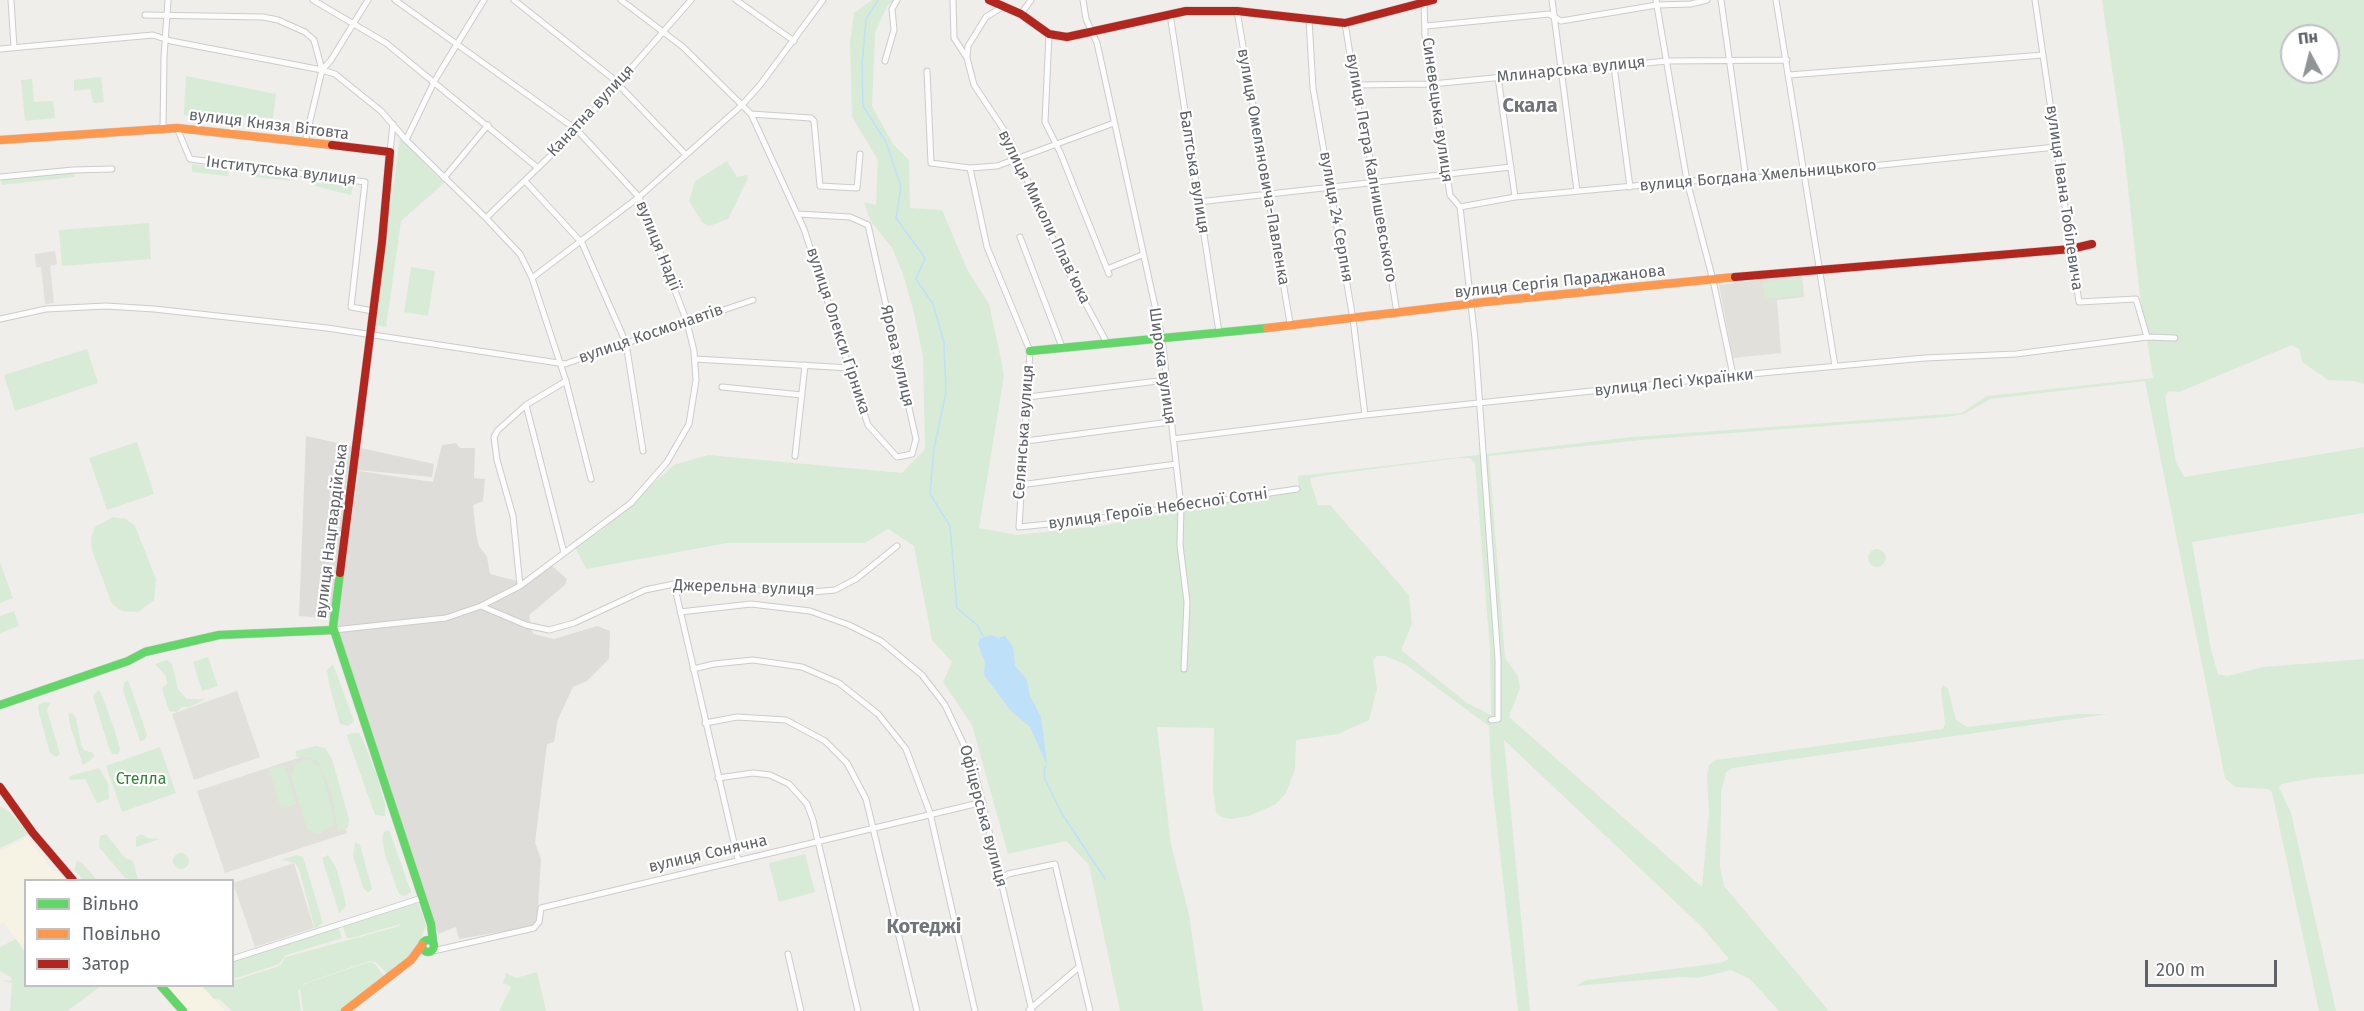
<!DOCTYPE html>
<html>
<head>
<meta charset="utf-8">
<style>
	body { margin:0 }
	#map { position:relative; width:2364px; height:1011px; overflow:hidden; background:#efeeea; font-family:"Fira Sans",sans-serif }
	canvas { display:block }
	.legend { position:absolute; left:24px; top:879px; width:210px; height:108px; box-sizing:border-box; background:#fff; border:2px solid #bfc1c3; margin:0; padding:8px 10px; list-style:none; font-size:18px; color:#5f6368 }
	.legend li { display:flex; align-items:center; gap:12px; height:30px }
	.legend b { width:30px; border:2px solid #bfc1c3 }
	.north { position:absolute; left:2280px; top:24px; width:60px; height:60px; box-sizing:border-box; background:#fff; border:2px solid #bfc1c3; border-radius:50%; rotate:353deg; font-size:16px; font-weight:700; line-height:24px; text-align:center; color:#5f6368 }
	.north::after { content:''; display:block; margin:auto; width:21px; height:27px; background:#919496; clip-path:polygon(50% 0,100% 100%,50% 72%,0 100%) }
	.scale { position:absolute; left:2145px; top:960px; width:132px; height:27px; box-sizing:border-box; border:3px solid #5f6368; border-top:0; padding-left:8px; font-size:18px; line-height:21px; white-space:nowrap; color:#5f6368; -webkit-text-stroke:4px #fff; paint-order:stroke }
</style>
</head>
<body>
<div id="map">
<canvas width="2364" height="1011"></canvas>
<ul class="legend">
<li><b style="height:8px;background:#63d668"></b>Вільно</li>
<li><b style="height:8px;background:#ff974d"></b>Повільно</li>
<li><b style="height:8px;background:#b3261e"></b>Затор</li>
</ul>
<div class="north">Пн</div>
<div class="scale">200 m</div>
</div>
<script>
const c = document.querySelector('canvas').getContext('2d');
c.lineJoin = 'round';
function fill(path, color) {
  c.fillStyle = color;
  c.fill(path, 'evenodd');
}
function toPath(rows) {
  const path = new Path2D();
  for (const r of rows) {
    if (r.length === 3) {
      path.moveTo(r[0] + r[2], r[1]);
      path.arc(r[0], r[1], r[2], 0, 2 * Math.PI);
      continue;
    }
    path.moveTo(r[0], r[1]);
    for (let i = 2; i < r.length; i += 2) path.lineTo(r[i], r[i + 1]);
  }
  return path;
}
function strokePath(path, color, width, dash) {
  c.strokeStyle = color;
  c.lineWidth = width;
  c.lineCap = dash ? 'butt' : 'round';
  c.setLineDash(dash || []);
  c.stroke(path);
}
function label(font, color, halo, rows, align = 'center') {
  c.font = font + ' "Fira Sans",sans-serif';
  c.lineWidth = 4.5;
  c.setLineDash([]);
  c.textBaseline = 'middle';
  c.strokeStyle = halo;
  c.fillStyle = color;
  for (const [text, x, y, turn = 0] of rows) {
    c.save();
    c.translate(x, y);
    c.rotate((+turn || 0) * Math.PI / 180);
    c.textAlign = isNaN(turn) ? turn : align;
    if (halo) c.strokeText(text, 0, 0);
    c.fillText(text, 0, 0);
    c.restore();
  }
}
fill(toPath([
	[27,838,54,872,57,871,65,880,26,880,25,952,4,922,0,924,0,851],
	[166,986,202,986,225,1011,187,1011]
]), '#f7f3e4');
fill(toPath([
	[306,436,434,464,432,477,348,469,337,571,343,570,359,471,433,482,442,445,456,443,460,448,475,448,474,478,485,479,483,501,473,505,476,533,479,546,487,557,490,574,521,582,551,565,567,579,565,585,529,615,533,634,554,639,597,626,610,631,609,659,587,681,573,687,558,719,554,742,547,744,535,843,541,859,537,922,534,926,459,939,456,927,438,934,335,626,336,619,299,616]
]), '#dfddda');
fill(toPath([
	[55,251,57,264,50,266,54,303,45,304,41,267,36,267,35,254],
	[1802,275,1804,297,1777,300,1781,353,1733,358,1719,285],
	[237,691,260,757,194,780,172,714],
	[319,751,347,833,225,873,197,791],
	[294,863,314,928,255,947,233,883]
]), '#e2e0da');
fill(toPath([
	[872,0,895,0,888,5,875,32,872,106,893,144,909,160,910,208,942,210,968,271,989,304,998,345,1004,376,979,528,1017,535,1101,526,1183,509,1299,491,1298,476,1632,437,1962,413,1986,396,2153,378,2139,288,2124,151,2102,0,2364,0,2364,384,2354,381,2328,380,2302,362,2299,349,2292,345,2179,392,2169,391,2165,396,2176,462,2184,477,2364,447,2364,513,2192,542,2211,650,2218,674,2227,676,2263,667,2364,659,2364,774,2313,778,2282,784,2279,787,2291,813,2336,1011,2319,1011,2272,792,2268,789,2235,787,2225,778,2145,381,1991,399,1964,414,1946,417,1652,439,1489,456,1505,658,1518,676,1520,688,1509,717,1702,887,1709,811,1707,776,1709,765,1716,760,1943,729,1945,724,1941,689,1943,685,1948,689,1956,720,1967,727,2078,714,2108,714,1759,764,1733,768,1726,772,1721,793,1720,867,1724,886,1829,1011,1779,1011,1750,979,1731,970,1698,978,1680,977,1575,986,1587,980,1720,963,1729,959,1702,927,1504,740,1530,1011,1518,1011,1491,774,1489,726,1405,664,1385,656,1377,656,1373,660,1377,689,1369,720,1338,734,1296,740,1295,769,1286,793,1276,804,1249,816,1230,819,1221,817,1216,812,1213,790,1214,728,1157,727,1171,845,1189,914,1203,1011,1120,1011,1089,865,1066,841,1008,854,972,725,943,682,952,662,932,640,914,546,888,529,865,543,727,543,586,569,575,547,601,531,674,465,708,455,902,473,925,449,923,356,913,309,903,274,892,248,870,220,864,202,876,205,878,160,852,117,850,43,854,13],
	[2292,36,2328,36,2328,72,2292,72],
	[1459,458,1470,458,1475,463,1490,650,1491,715,1467,703,1401,650,1412,624,1409,595,1330,505,1318,505,1310,481,1311,478,1327,475],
	[186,76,276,94,273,118,184,115],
	[101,77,104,102,93,103,90,89,74,91,74,80],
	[32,79,34,102,53,101,55,118,25,121,21,80],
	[400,138,444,183,401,221,386,327,374,325],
	[727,161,737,177,747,175,748,178,728,219,709,226,702,222,689,201,695,181],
	[192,164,229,168,228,176,192,172],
	[74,172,75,177,2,185,1,178],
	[256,172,290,176,290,181,255,177],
	[317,178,353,187,351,195,315,186],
	[149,223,151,259,62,266,59,230],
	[411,267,435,271,428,316,404,312],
	[1801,278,1802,295,1765,299,1763,282],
	[87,349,98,383,15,411,4,375],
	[137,442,154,494,107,510,89,458],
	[113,517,126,519,135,526,156,579,154,600,138,612,122,611,112,604,92,550,91,538,95,527],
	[1877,558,9],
	[0,562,13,598,0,603],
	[14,611,19,626,0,633,0,616],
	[208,657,218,686,202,691,193,662],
	[167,660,172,664,178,689,184,696,187,699,206,699,189,707,182,707,177,712,169,711,162,688,167,684,166,676,155,664],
	[333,664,354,721,348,726,340,724,329,683,327,670],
	[128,680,147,735,145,740,140,741,123,690,124,682],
	[98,690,101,693,114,728,120,749,118,754,112,754,108,745,93,696],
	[45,702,50,703,47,710,60,754,56,757,50,753,39,713,38,705],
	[72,713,76,718,81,745,84,750,93,753,94,757,83,765,69,722,69,714],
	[352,733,359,733,364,743,377,776,385,805,385,816,375,815,349,742,347,735],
	[316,746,325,748,332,759,349,819,348,828,338,831,331,792,318,762,310,757,296,757,296,751],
	[160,747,176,793,122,812,106,766],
	[308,759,320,767,334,818,332,826,318,834,307,829,291,776,295,764],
	[284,765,296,804,281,809,269,769],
	[99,768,108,783,109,799,97,803,85,779,69,780,70,776],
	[0,806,11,813,29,834,0,848],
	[389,830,411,892,405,896,399,894,385,855,382,838,384,832],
	[106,834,125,858,133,861,138,880,125,878,99,847,100,836],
	[141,834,148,838,160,839,136,847,136,837],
	[355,842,360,845,372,889,368,893,363,887,353,856],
	[181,861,8],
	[805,854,815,892,779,902,769,863],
	[297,855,303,857,323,923,315,929,299,869,295,863,281,860],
	[328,855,336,868,344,896,346,906,339,913,322,858],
	[77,861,81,862,97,880,83,880,74,870],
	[418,903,426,925,419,943,408,957,387,974,376,962,370,961,305,983,298,991,301,1011,232,1011,220,1000,214,999,202,986,232,986,233,981,280,966,286,957,400,926,400,924,352,938,347,938,343,927],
	[338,927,342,938,286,955,279,964,233,979,233,960],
	[16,939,25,952,26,986,101,986,67,1011,10,1011,12,983,0,980,11,981,12,978,0,971,0,947],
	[370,962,375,964,384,976,340,1011,303,1011,300,988,307,983],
	[537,972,546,1011,499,1011,511,987,503,983,506,973,516,978]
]), '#d8ebd6');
fill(toPath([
	[992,635,998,638,1005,636,1013,647,1015,666,1027,680,1030,696,1041,717,1047,765,1030,727,1011,711,984,675,985,662,978,645,980,638]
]), '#bfe0f9');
strokePath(toPath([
	[878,0,866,19,862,65,863,106,886,142,901,187,896,218,925,258,916,279,933,304,944,342,946,392,934,449,930,494,950,526,957,608,977,625,983,636],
	[1046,766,1044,770,1045,779,1061,812,1105,879]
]), '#bfe0f9', 1.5);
const street = toPath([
	[11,0,14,47],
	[313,0,386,43,538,168],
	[514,0,611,77,686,155],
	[621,0,683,47,751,114,804,229,868,425,897,457,912,454,916,439,868,225,850,217,798,214],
	[736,0,794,41],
	[953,0,954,38,967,58,974,85,1008,136,1064,264,1107,343],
	[1083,0,1086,19,1097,43,1162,338,1181,507,1180,545,1187,602,1184,669],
	[1552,0,1577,191],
	[1656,0,1687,181,1713,280,1733,375],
	[1721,0,1746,179],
	[1776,0,1835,366],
	[2035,0,2079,302,2136,299,2147,337],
	[1424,1,1425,35,1450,195,1460,207,1475,339,1498,660,1498,719,1491,720],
	[1237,11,1290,323],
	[1021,14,1031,0],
	[1170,14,1219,332],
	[145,15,263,17,278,20,305,32,314,40,322,70,335,74,381,111,406,140,486,218,520,254,532,278,566,381,591,479],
	[1309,20,1313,88,1353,319,1365,415],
	[1345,23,1360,117,1376,182,1397,313],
	[1426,26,1549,14,1561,21,1657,5,1691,4,1707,0],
	[1049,34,1045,122,1060,152,1109,274],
	[0,49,153,35,171,41,322,70],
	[967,57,968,46,986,17,1004,6],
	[885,61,894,30,892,9,897,0],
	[1614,66,1630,187],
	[927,71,931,163,970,168,997,166,1114,123],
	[1789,75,2043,55],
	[1498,77,1515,197],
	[1356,85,1432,84,1667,61,1787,60],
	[751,114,811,118,814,121,820,186,857,188,860,154],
	[177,128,190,159,365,182,351,307,373,311],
	[163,130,164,57,168,0],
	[406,140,435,80,484,0],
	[305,142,322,70,331,60,368,0],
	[390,152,393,124],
	[970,168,987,247,1030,351,1019,527,1088,520,1297,489],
	[0,177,73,170,112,169],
	[444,178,488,125],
	[525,181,582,243,626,343,643,451],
	[1198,202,1511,167],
	[1460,207,1515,197,1687,181,1746,179,2056,147],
	[486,218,577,130,691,0],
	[1020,237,1062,347],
	[1107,269,1142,255],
	[532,278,639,197,742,105,760,85,823,0],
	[0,319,46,309,106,306,154,309,327,328,565,364,753,300],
	[695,359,850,368],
	[722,387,802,395],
	[1028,397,1166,380],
	[526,405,564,553],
	[1173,439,1365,415,1762,373,1925,358,2016,354,2147,337,2175,338],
	[1026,441,1170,422],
	[795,456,805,365],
	[1020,485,1176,464],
	[674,584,738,860],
	[520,586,513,516,497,460,494,437,498,430,526,405,566,381],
	[481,606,526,625,549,630,574,623,645,590,674,584,801,593,835,590,856,579,897,546],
	[680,612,751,604,810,611,849,625,881,641,922,675,945,705,973,764,1032,1011],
	[334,630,446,618,481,606,520,586,631,503,667,462,689,424,696,380,694,351,687,322,639,197,577,130,395,0],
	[693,669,714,664,753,660,802,667,839,683,878,714,906,749,930,813,975,1011],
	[705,723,737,717,786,720,825,741,847,763,866,799,917,1011],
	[718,778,753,773,770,775,789,784,807,804,813,820,858,1011],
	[1001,879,1008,874,1055,864,1090,1011],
	[433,951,534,928,539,922,541,908,983,802],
	[788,954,801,1011],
	[232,959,422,898],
	[1029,1010,1079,967]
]);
const fast = toPath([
	[1030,351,1267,328],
	[340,573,333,627,431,924,433,941],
	[0,705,128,661,145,652,219,635,334,630],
	[428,946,6],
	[161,986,183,1011]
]);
const slow = toPath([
	[0,140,177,128,332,145],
	[1267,328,1485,302,1735,277],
	[345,1011,411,960,422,945]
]);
const jam = toPath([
	[989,0,1021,14,1049,34,1067,37,1186,11,1237,11,1345,23,1433,0],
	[332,145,390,152,382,242,340,573],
	[1735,277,2071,249,2092,244],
	[0,787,33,833,73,880]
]);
strokePath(street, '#cbcccc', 7);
strokePath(fast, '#cacacb', 9);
strokePath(slow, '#cacacb', 9);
strokePath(jam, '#cacacb', 9);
strokePath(street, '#fdfcfc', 5);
strokePath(fast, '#63d668', 8);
strokePath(slow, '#ff974d', 8);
strokePath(jam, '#b3261e', 8);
label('16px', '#5f6368', '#fff', [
	["Млинарська вулиця",1571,70,-6],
	["Синевецька вулиця",1437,110,82],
	["Канатна вулиця",591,111,-47],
	["вулиця Князя Вітовта",269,125,7],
	["вулиця Омеляновича-Павленка",1263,167,80],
	["вулиця Петра Калнишевського",1371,168,80],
	["Інститутська вулиця",281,171,7],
	["Балтська вулиця",1194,172,81],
	["вулиця Богдана Хмельницького",1758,176,-5],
	["вулиця Івана Тобілевича",2064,198,82],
	["вулиця Миколи Плавʼюка",1044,217,64],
	["вулиця 24 Серпня",1336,217,80],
	["вулиця Надії",658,246,68],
	["вулиця Сергія Параджанова",1560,282,-6],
	["вулиця Олекси Гірника",838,331,72],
	["вулиця Космонавтів",651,334,-19],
	["Ярова вулиця",897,356,77],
	["Широка вулиця",1162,366,82],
	["вулиця Лесі Українки",1674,383,-6],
	["Селянська вулиця",1024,432,-86],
	["вулиця Героїв Небесної Сотні",1158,509,-8],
	["вулиця Нацгвардійська",332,531,-83],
	["Джерельна вулиця",744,588,2],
	["Офіцерська вулиця",983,816,75],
	["вулиця Сонячна",708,854,-13]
]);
label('16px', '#348238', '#fff', [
	["Стелла",141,780]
]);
label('bold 20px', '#70757a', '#fff', [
	["Скала",1530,106],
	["Котеджі",924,927]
]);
</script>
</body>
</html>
